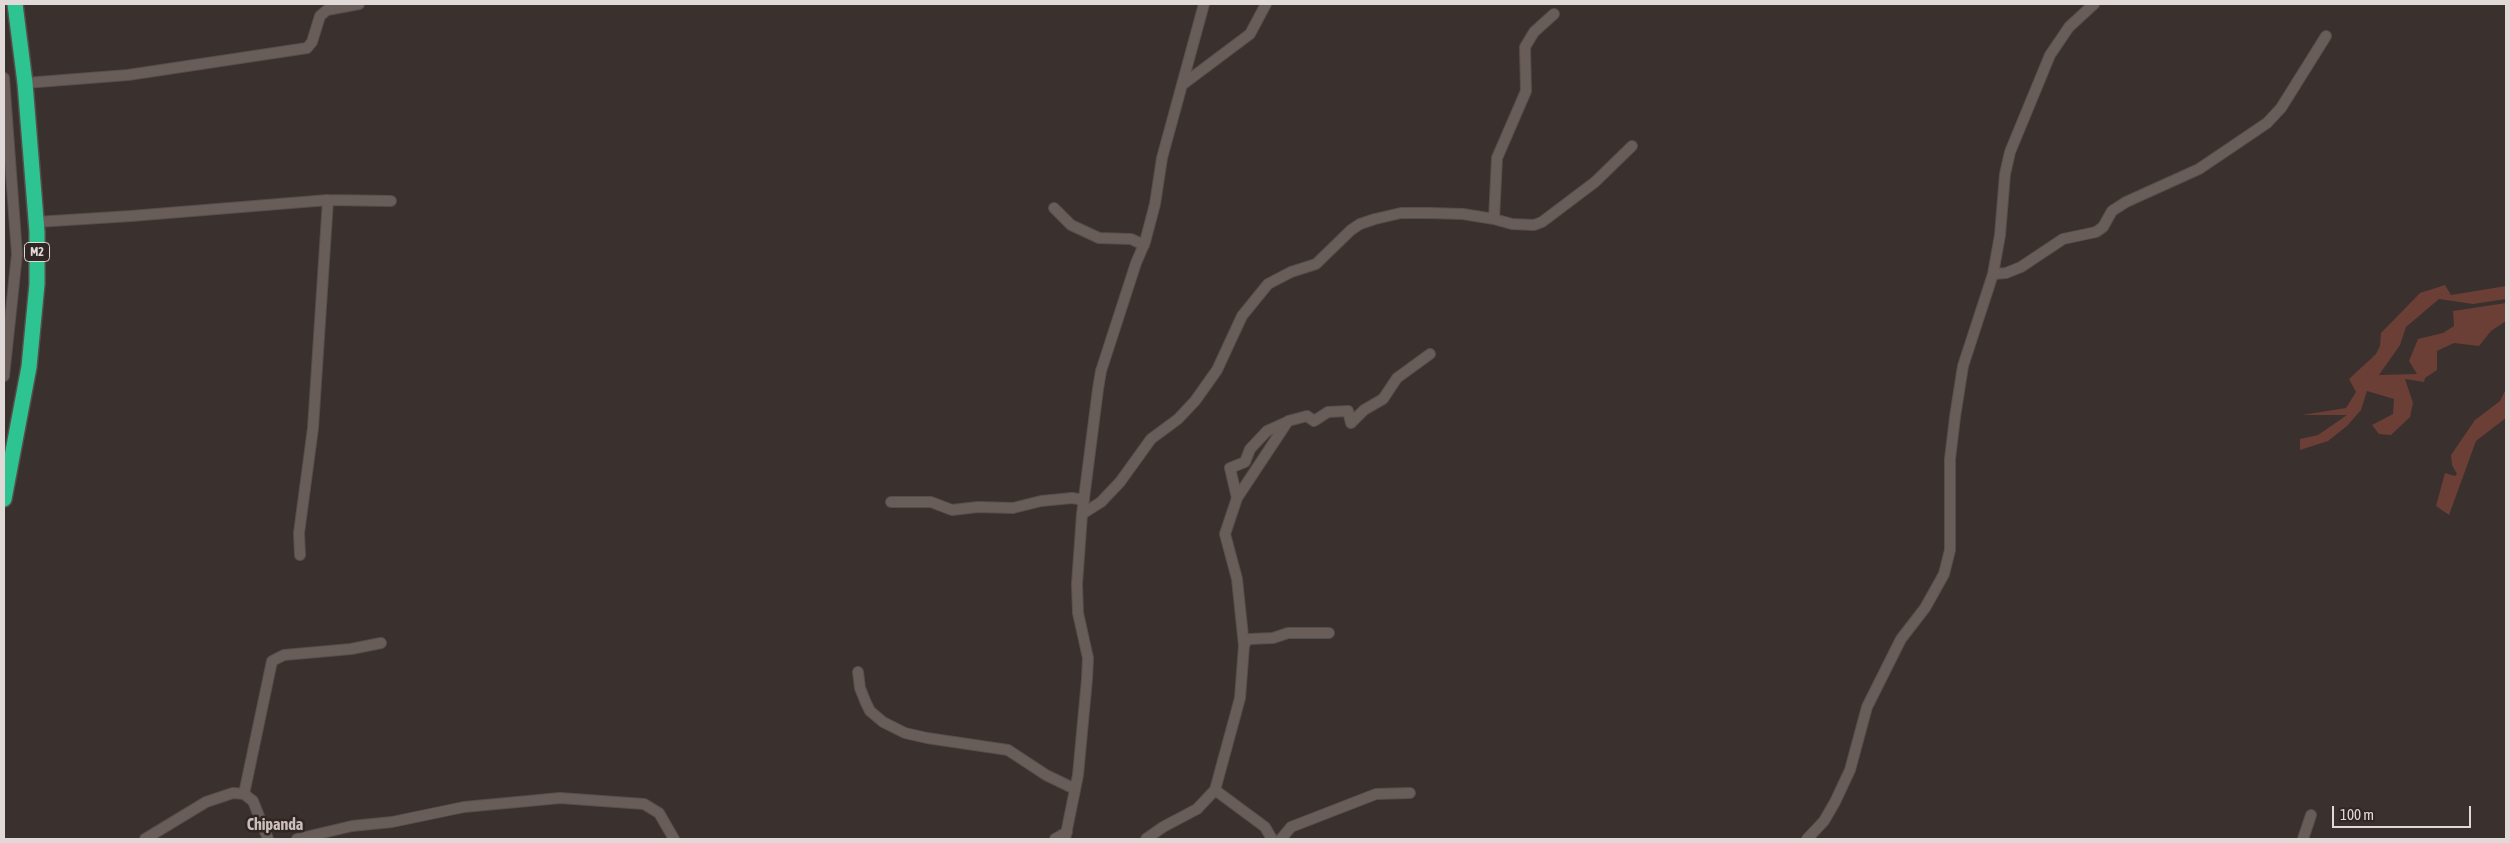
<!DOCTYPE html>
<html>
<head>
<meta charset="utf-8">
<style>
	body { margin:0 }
	#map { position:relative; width:2510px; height:843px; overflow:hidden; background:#3a302d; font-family:"Asap Condensed",sans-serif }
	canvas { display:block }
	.frame { position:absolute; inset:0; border:5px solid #e0d9d8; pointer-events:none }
	.scale { position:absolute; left:2332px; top:806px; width:139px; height:22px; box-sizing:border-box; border:2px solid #e0d9d8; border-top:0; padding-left:6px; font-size:15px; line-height:18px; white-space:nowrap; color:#e0d9d8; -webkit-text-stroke:4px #302623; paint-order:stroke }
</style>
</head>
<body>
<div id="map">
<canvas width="2510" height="843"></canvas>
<div class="frame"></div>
<div class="scale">100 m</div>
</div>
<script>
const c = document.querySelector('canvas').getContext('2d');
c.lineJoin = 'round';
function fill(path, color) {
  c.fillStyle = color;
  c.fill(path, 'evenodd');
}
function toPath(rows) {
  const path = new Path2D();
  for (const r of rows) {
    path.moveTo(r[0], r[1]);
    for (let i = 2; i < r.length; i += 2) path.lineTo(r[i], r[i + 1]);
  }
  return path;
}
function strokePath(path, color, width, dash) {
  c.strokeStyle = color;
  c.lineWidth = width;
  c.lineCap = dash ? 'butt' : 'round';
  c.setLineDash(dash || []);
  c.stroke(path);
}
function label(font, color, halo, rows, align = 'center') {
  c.font = font + ' "Asap Condensed",sans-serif';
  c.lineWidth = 5;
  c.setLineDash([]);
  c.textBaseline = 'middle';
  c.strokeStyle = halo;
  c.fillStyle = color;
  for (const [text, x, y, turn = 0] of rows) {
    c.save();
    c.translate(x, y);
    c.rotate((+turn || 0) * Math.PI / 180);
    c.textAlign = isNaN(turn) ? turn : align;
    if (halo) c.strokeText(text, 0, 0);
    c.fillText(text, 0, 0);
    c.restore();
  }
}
fill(toPath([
	[2445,285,2451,295,2506,286,2506,299,2473,304,2439,299,2406,327,2400,345,2379,375,2417,374,2409,361,2418,339,2443,333,2454,326,2453,311,2506,303,2506,321,2491,331,2479,346,2454,343,2437,351,2437,370,2425,378,2424,382,2405,379,2413,403,2410,417,2391,435,2379,434,2372,425,2393,414,2394,399,2367,391,2361,410,2347,426,2328,441,2300,450,2300,439,2318,435,2347,415,2302,415,2346,408,2356,392,2349,379,2376,354,2380,346,2381,333,2420,293],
	[2506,389,2506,418,2476,441,2449,515,2436,506,2445,473,2455,476,2457,474,2452,465,2451,455,2475,420,2500,401]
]), '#6b3f36');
const minor = toPath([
	[4,78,17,254,4,376],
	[25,83,128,75,307,48,312,42,320,16,327,10,359,4],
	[1182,85,1250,34,1266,4],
	[1054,208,1071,225,1099,238,1131,239,1144,245],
	[1494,219,1497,158,1526,91,1525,47,1534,32,1554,14],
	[36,222,131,216,328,200,391,201],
	[1993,274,2006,273,2021,267,2063,239,2096,232,2103,227,2112,211,2126,202,2199,169,2267,123,2281,108,2326,36],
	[1237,498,1230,468,1245,462,1250,449,1267,431,1287,422],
	[891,502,931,502,952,510,978,507,1013,508,1041,501,1072,498,1084,500],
	[1082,514,1101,502,1120,482,1151,439,1178,419,1195,401,1217,370,1242,316,1268,284,1291,272,1316,264,1351,230,1360,224,1375,219,1401,213,1430,213,1463,214,1494,219,1512,224,1534,225,1542,222,1595,182,1632,146],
	[300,555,299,533,313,428,328,200],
	[1244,646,1246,641,1250,639,1273,638,1288,633,1329,633],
	[858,672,860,688,866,703,870,711,883,722,905,733,927,738,1008,750,1046,775,1075,789],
	[1215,790,1265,827,1272,839],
	[244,794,272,661,284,655,351,649,381,643],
	[145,839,206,802,233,793,244,794,253,801,268,839],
	[297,839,352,826,392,822,464,807,560,798,644,804,659,813,674,839],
	[1055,839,1067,832],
	[1065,839,1078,775,1087,679,1088,658,1078,613,1077,584,1082,514,1098,389,1101,371,1136,263,1145,242,1155,204,1162,158,1204,4],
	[1146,839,1163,827,1197,809,1215,790,1240,698,1244,646,1237,579,1225,534,1237,498,1288,421,1307,416,1314,421,1328,412,1348,411,1351,423,1364,410,1383,399,1397,378,1430,354],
	[1281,839,1291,827,1376,794,1410,793],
	[1807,839,1824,821,1835,802,1850,770,1867,707,1901,639,1925,608,1944,574,1950,550,1950,459,1955,417,1963,366,1993,274,2000,235,2005,174,2010,152,2050,55,2069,27,2094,4],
	[2303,839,2311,815]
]);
const highway = toPath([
	[4,499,29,367,37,284,37,232,25,83,15,4]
]);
strokePath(minor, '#564e4c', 12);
strokePath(highway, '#564e4c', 18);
strokePath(minor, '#695d5a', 10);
strokePath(highway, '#2ec492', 15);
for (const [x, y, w] of [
	[37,252,25]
]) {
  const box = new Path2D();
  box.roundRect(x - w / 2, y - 9.5, w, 19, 4);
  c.fillStyle = '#302623';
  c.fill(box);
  strokePath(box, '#e0d9d8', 1);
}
label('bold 12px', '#e0d9d8', null, [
	["M2",37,252]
]);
label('bold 16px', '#ccbebb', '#302623', [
	["Chipanda",275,825]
]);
</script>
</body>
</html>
